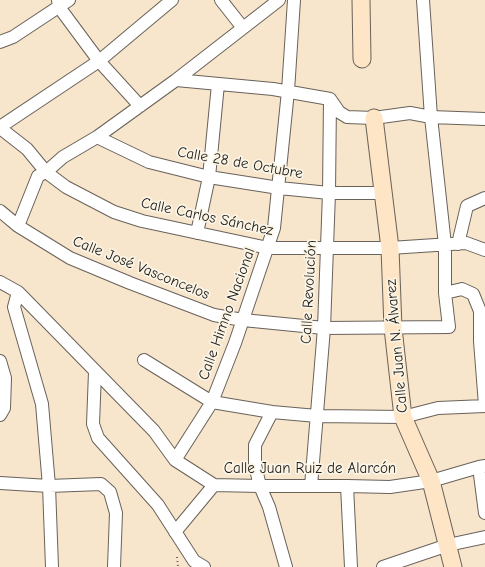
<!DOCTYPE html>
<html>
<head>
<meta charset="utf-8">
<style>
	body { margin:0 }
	canvas { display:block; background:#f7e5cc }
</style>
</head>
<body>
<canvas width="485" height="567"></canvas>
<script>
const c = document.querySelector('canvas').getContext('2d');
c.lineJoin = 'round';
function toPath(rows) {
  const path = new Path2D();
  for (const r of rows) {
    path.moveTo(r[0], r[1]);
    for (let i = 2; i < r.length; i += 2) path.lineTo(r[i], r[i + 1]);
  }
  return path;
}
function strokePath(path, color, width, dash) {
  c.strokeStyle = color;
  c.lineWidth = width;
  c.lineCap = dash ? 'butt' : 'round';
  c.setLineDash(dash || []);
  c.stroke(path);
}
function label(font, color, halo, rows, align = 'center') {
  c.font = font + ' "Comic Neue",sans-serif';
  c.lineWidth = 3.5;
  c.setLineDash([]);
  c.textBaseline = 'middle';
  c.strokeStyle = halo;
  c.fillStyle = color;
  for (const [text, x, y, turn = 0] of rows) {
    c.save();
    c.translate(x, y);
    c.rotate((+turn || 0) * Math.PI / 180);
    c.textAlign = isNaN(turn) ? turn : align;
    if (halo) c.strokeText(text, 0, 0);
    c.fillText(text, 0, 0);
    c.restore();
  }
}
const street = toPath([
	[58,0,59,7,99,61,140,106],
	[221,0,243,28],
	[0,42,13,37,69,0],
	[176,80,273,89,330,99,339,112,347,117,374,118,410,113,431,117,485,119],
	[0,127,99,61,172,0],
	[0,128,27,149,46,172,66,187,114,212,142,221,268,248,390,248,466,243,485,250],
	[97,137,149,162,209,177,279,188,329,193,384,193],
	[0,211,18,226,70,258,130,283,214,315,243,320,324,328,449,327,445,293,445,245,431,117,423,0],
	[18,226,38,176,46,172,63,157,97,137,176,80,279,0],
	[197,233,209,177,218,84],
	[458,244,467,206,485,198],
	[0,282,18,292,154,431,175,460,214,485,260,486,347,486,390,487,431,481,479,467,485,466],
	[18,292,14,307,42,404,49,486,52,567],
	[445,293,462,289,473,294,480,311,480,341,485,405],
	[144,360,212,402,272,412,317,416,403,417,438,408,485,406],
	[0,361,5,378,4,408,0,415],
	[95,372,93,424,98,438,158,505,194,561,204,567],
	[272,412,255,445,255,465,260,486,269,507,286,567],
	[175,460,212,402,235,343,274,228,288,91,294,0],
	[479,467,485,513],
	[0,483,49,486,101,484,110,492,116,513,114,567],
	[311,486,324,328,329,193,330,99],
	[347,486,351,567],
	[175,532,214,485],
	[383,567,448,545,485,537]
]);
const secondary = toPath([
	[361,0,362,59],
	[374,118,390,248,393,328,403,417,431,481,453,567]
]);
strokePath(street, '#69625a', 14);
strokePath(secondary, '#69625a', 19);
strokePath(toPath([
	[177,557,178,567]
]), '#69625a', 2, [1, 3]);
strokePath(street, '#fff', 12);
strokePath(secondary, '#fde5c5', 17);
label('15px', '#1c1c1c', '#fcf5e5', [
	["Calle 28 de Octubre",240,163,10],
	["Calle Carlos Sánchez",207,217,12],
	["Calle José Vasconcelos",141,268,22],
	["Calle Revolución",309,292,-87],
	["Calle Himno Nacional",227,314,-70],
	["Calle Juan N. Álvarez",397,346,-95],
	["Calle Juan Ruiz de Alarcón",310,469]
]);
</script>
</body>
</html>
